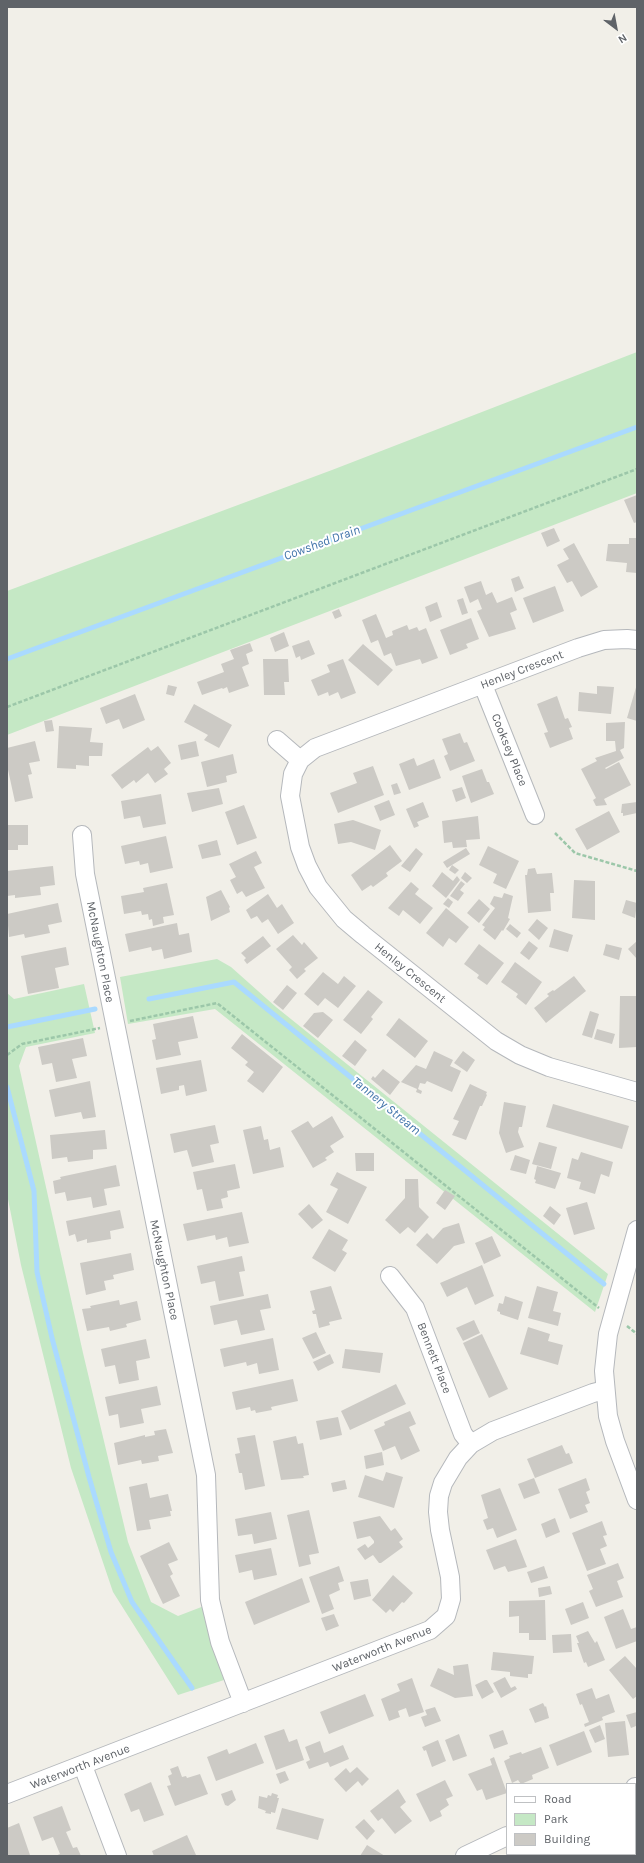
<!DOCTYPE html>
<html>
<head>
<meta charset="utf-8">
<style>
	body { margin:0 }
	#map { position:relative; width:644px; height:1863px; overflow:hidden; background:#f1efe8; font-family:Karla,sans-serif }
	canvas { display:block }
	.frame { position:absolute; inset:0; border:8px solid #5f6368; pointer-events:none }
	.legend { position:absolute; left:506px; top:1783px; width:130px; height:72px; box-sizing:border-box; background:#fff; border:1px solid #bfc1c3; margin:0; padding:5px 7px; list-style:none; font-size:12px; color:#5f6368 }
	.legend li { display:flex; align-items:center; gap:8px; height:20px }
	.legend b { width:20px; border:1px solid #bfc1c3 }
	.north { position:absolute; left:596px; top:8px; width:40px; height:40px; -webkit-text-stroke:3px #fff; paint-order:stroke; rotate:148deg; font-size:11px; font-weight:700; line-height:16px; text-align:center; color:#5f6368 }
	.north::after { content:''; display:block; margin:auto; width:14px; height:18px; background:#5f6368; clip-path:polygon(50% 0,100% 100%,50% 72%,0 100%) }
</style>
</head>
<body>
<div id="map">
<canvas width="644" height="1863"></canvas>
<div class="frame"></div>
<ul class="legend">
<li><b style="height:5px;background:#fff"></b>Road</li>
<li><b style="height:11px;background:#c5e8c5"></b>Park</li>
<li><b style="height:11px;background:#cccac5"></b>Building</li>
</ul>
<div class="north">N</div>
</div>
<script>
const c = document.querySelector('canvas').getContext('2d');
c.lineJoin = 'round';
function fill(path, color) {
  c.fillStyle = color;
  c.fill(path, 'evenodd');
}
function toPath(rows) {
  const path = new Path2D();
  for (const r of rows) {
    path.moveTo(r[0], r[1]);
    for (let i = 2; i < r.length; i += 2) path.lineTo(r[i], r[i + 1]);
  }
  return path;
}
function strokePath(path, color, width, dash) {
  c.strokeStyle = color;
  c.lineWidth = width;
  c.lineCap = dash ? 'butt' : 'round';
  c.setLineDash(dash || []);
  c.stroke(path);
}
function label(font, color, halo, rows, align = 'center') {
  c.font = font + ' Karla,sans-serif';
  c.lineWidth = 4;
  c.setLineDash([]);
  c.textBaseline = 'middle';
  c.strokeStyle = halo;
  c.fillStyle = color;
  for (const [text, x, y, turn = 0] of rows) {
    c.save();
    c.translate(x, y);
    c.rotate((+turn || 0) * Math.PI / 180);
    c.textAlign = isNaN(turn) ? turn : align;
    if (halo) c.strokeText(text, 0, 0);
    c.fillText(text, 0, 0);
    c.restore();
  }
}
fill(toPath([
	[637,352,637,493,7,735,7,591,332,470],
	[217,959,231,967,276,1007,608,1274,595,1312,215,1009,128,1024,120,977],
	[84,984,95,1033,26,1047,19,1066,83,1353,128,1542,151,1602,178,1616,204,1606,213,1648,224,1680,178,1695,113,1592,71,1468,21,1265,7,1194,7,993,14,999]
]), '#c5e8c5');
strokePath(toPath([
	[7,659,637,427],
	[149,999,234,982,604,1284],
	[7,1027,95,1009],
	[7,1087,34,1191,37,1272,52,1338,89,1477,111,1552,132,1602,192,1688]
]), '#aadaff', 5);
fill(toPath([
	[637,495,637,522,634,523,624,500],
	[554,528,560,541,547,547,541,533],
	[629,538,637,538,637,573,626,572,627,563,606,561,608,544,629,544],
	[574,543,598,587,581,597,572,581,567,583,557,565,569,559,563,549],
	[519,576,524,588,515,592,511,579],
	[481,581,486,595,492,592,497,603,512,597,517,610,510,613,516,629,489,637,477,611,482,609,478,599,470,603,464,587],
	[555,586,564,611,533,623,523,598],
	[463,598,468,613,462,615,457,600],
	[437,602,442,617,430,622,425,607],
	[339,609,342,616,335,619,332,612],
	[376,614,386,638,393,635,392,631,407,625,409,630,417,627,419,631,426,628,438,658,422,664,420,659,396,666,391,653,384,656,378,640,371,643,362,620],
	[471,618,479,639,466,644,468,648,450,655,440,630],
	[284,632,289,646,275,652,270,638],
	[309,640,315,654,301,660,300,656,296,658,292,646],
	[250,643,253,651,246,654,249,664,242,667,249,686,229,693,227,687,223,689,222,688,202,695,197,682,224,672,221,664,234,659,230,650],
	[363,644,393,670,378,686,348,660],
	[263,659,288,659,289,682,284,682,285,695,264,695],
	[343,659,356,693,341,699,338,692,329,696,328,692,318,696,311,680,330,672,327,665],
	[637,684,637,721,627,718],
	[168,685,177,687,174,696,166,694],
	[597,686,614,687,611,714,578,711,579,692,597,694],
	[135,694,145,720,123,729,119,719,106,724,100,708],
	[557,696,565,719,568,718,572,727,569,728,573,739,550,748,544,733,548,732,537,704],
	[194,704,232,725,219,748,204,740,208,735,184,722],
	[52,720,54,731,46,732,44,721],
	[625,722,624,748,620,750,624,758,605,768,606,769,619,762,631,785,604,799,607,805,596,806,593,800,596,798,581,769,597,761,595,758,616,751,615,741,606,741,606,723],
	[59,726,92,728,90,742,103,743,102,756,89,756,89,766,76,765,76,769,57,768],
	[460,733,464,743,467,742,475,761,450,771,444,756,448,754,442,739],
	[35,741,40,761,29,763,32,774,28,775,33,798,15,802,7,765,7,748],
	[196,741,199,756,181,760,178,745],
	[158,746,171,763,164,769,168,774,155,783,148,773,136,783,134,780,122,789,111,775,148,747,151,751],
	[233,754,237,773,226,776,227,782,207,787,201,762],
	[414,758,417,766,434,759,441,778,409,790,399,764],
	[373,766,384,795,338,813,330,793,357,783,353,773],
	[482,769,487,782,489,782,494,794,471,803,462,776],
	[397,783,401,793,394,795,391,785],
	[462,787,466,798,456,802,452,790],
	[219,788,223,804,192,812,187,793],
	[161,794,166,824,143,828,140,816,124,819,121,801],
	[389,800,395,815,380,821,374,806],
	[423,802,429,817,417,822,419,826,414,828,406,809],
	[637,802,637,813,623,816,623,813,621,813,622,804],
	[244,805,257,838,237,845,225,812],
	[609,811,620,832,587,850,575,829],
	[478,816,480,839,466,840,467,847,453,848,452,842,444,843,442,821],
	[353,820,381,830,375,850,351,842,338,844,334,824],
	[7,825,28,825,28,845,18,845,18,850,7,850],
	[166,836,173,868,150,873,148,863,140,865,139,861,125,864,121,846],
	[217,840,221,855,202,859,198,845],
	[390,845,402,861,386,873,388,876,373,887,371,885,362,891,351,875],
	[488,846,519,861,506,889,493,883,497,874,479,865],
	[416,848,423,854,410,872,401,866],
	[466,848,470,854,447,868,443,862],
	[256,851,262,863,254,867,265,888,246,897,242,891,237,894,230,880,236,877,229,864],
	[452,865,459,870,455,874,449,870],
	[53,866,55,885,40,887,41,895,15,898,15,895,7,896,7,871],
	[535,868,537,874,552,873,554,893,550,893,551,911,528,913,525,875,527,875,528,869],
	[442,872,453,881,457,876,460,880,446,898,432,886],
	[465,872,472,878,467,883,461,878],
	[574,880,595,881,595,920,572,918],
	[461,881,465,884,460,890,464,893,458,901,450,896],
	[411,882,419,889,415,894,433,908,420,924,403,910,399,916,388,908],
	[167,883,174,915,163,917,164,923,153,926,152,919,149,920,148,914,142,915,141,911,124,914,121,896,144,892,143,888],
	[221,890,230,907,229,908,230,912,211,921,206,897],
	[504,893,513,896,508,918,510,919,503,931,502,930,495,940,483,930,485,927,482,925,495,908,490,904,494,896,502,898],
	[268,894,277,908,282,904,294,923,278,934,268,919,262,923,257,916,251,919,246,910],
	[448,898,453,902,449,908,443,904],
	[479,899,490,909,479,923,467,913],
	[626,900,637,903,635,918,622,913],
	[58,903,62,922,48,925,50,933,25,938,24,934,9,937,7,914],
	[446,908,469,927,456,943,449,938,443,947,426,933],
	[537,919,548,928,539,940,528,930],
	[177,923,179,935,189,933,192,952,164,959,162,949,152,951,151,947,129,952,125,934],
	[510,924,521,933,517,938,506,929],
	[554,929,573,935,568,952,549,947],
	[293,935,302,945,304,942,318,958,304,969,306,971,297,979,289,970,292,967,276,949],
	[263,936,271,946,247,964,244,960,246,958,241,953],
	[529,941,538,948,529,960,520,953],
	[637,941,637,959,628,949],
	[479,944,504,963,487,985,477,978,479,975,464,964],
	[606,944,622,948,619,960,603,955],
	[66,947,69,965,55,968,59,988,28,994,21,956],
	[515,962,542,982,526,1005,516,997,518,994,501,982],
	[323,972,338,984,344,976,356,986,338,1008,325,998,318,1006,304,994],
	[574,976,586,991,546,1023,534,1008,549,996,547,994,553,990,554,991],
	[287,985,297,993,283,1010,273,1002],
	[368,990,383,1002,371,1017,373,1019,361,1034,343,1020],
	[620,996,637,996,637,1047,619,1048],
	[590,1011,599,1014,592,1038,582,1035],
	[323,1012,333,1020,318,1038,303,1026,314,1013],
	[193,1016,198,1038,178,1042,181,1055,156,1060,152,1040,156,1039,153,1024],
	[399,1018,428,1041,415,1058,386,1035],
	[597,1029,615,1034,612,1044,594,1039],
	[242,1034,283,1067,263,1093,247,1081,254,1072,245,1065,248,1062,231,1048],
	[83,1038,87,1056,72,1059,77,1078,56,1082,52,1063,42,1065,38,1047],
	[355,1040,367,1050,355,1066,342,1056],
	[434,1051,453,1060,450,1066,461,1071,452,1092,427,1081,425,1084,420,1083,418,1089,422,1091,421,1094,416,1092,417,1089,401,1082,416,1065,426,1069],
	[463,1051,475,1060,467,1072,454,1063],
	[201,1060,207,1091,186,1096,184,1085,179,1086,179,1090,161,1094,156,1068],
	[383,1069,400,1082,390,1095,371,1079,373,1076,375,1078],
	[90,1081,96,1117,83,1119,81,1112,55,1117,49,1090],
	[470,1084,487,1092,486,1094,487,1095,482,1106,480,1106,466,1140,452,1135,459,1121,453,1119],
	[504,1102,526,1106,522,1127,519,1127,518,1132,524,1147,506,1153,499,1133],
	[553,1104,629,1126,622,1149,546,1127],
	[332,1116,344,1137,330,1146,334,1152,325,1158,327,1160,313,1168,291,1131,308,1121,313,1128],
	[215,1125,219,1143,210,1145,214,1162,192,1167,187,1150,174,1153,170,1134],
	[261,1126,264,1140,268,1139,270,1150,280,1147,284,1167,253,1174,243,1130],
	[105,1130,107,1149,93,1150,93,1159,68,1162,67,1157,52,1159,50,1135],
	[539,1142,557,1147,551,1169,532,1164],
	[581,1152,613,1162,609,1177,601,1174,595,1194,579,1189,581,1182,567,1178,572,1158,578,1160],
	[355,1153,374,1153,374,1171,356,1171],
	[515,1155,530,1160,526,1174,510,1170],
	[235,1164,240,1188,227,1191,228,1197,221,1199,223,1208,207,1211,202,1189,197,1190,193,1172],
	[116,1165,120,1186,104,1189,107,1205,93,1208,91,1197,67,1201,65,1192,55,1194,53,1181,61,1179,60,1177],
	[537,1166,561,1173,555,1189,535,1183,536,1180,534,1179],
	[337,1172,367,1187,348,1224,326,1212,338,1189,330,1185],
	[405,1179,418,1179,419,1207,429,1217,415,1233,408,1227,400,1234,385,1220,405,1198],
	[445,1190,455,1196,445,1210,436,1203],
	[587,1202,595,1229,574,1235,566,1208],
	[309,1204,323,1220,312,1229,298,1214],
	[550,1206,561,1215,554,1225,543,1216],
	[120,1210,124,1228,110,1231,111,1239,87,1243,87,1239,77,1242,75,1234,69,1236,66,1221],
	[242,1212,249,1243,229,1247,227,1237,216,1240,215,1235,187,1241,183,1224],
	[459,1223,465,1243,454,1246,437,1264,416,1245,427,1233,433,1239,443,1228],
	[329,1229,348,1240,342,1250,347,1253,335,1272,312,1258],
	[492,1236,501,1256,484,1264,475,1243],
	[131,1253,134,1270,113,1275,114,1279,104,1281,106,1290,86,1295,80,1263],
	[242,1256,245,1271,239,1272,244,1296,219,1301,215,1281,201,1284,197,1266],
	[482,1265,494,1296,475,1305,467,1287,447,1297,440,1283],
	[331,1286,342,1319,329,1322,330,1325,319,1328,316,1314,313,1314,312,1311,315,1310,310,1291],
	[537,1286,558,1292,553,1311,561,1313,558,1326,528,1318],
	[268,1294,271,1308,260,1310,265,1330,241,1335,237,1320,214,1325,210,1306],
	[505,1296,523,1302,518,1320,500,1314,500,1312,497,1311,499,1303,503,1304],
	[119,1300,120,1305,137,1301,141,1320,126,1324,127,1327,110,1331,109,1327,87,1331,82,1309,91,1308,90,1306],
	[474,1320,480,1333,463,1341,456,1328],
	[528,1327,550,1334,548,1341,563,1345,558,1365,520,1354],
	[316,1332,326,1353,313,1359,302,1338],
	[482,1334,508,1389,489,1398,463,1343],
	[273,1338,279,1370,259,1374,257,1363,247,1366,246,1362,224,1367,220,1349],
	[146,1339,150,1358,136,1361,139,1380,119,1384,115,1365,105,1367,101,1349],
	[345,1349,383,1353,380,1373,342,1368],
	[330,1354,334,1363,318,1371,313,1362],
	[293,1379,298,1401,271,1407,272,1410,256,1413,255,1410,251,1411,250,1407,236,1410,232,1392],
	[396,1384,406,1404,350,1430,341,1411],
	[157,1386,161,1405,141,1409,144,1423,120,1428,118,1414,109,1416,105,1397],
	[410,1411,416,1424,409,1427,420,1451,401,1460,395,1446,383,1451,374,1430,385,1425,384,1422],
	[338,1417,342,1435,320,1440,316,1421],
	[166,1429,173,1453,158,1456,159,1461,142,1464,141,1460,118,1465,114,1443,145,1435,145,1437,155,1435,154,1431],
	[255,1435,265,1486,245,1490,242,1473,239,1473,235,1454,240,1453,237,1438],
	[296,1436,298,1444,303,1443,309,1475,303,1476,304,1478,281,1480,273,1441],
	[562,1445,566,1454,569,1453,573,1463,535,1478,527,1459],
	[382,1452,384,1465,366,1469,364,1456],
	[386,1472,403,1477,394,1508,358,1497,365,1475,383,1481],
	[534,1478,540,1493,524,1499,518,1484],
	[586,1478,590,1490,586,1492,590,1503,585,1505,588,1512,570,1519,558,1489],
	[345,1480,347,1489,333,1492,331,1483],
	[147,1483,150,1498,168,1494,172,1511,170,1511,171,1516,149,1520,151,1529,137,1531,129,1487],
	[500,1488,517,1530,497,1538,493,1528,487,1530,483,1520,488,1518,481,1495],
	[309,1510,319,1553,309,1555,311,1564,299,1567,287,1515],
	[271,1512,277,1539,254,1544,252,1534,238,1536,235,1519],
	[380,1516,391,1531,395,1528,403,1539,399,1542,403,1547,381,1563,379,1563,373,1555,365,1560,357,1549,365,1544,368,1548,374,1543,374,1541,370,1536,357,1539,353,1522],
	[555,1518,560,1532,546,1538,541,1524],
	[602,1521,607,1535,603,1536,607,1546,600,1549,606,1564,587,1571,572,1533],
	[516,1539,527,1567,508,1572,505,1566,494,1570,486,1550],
	[169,1542,178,1560,168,1564,173,1574,170,1576,180,1596,163,1604,140,1556],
	[271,1548,277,1575,254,1580,252,1570,239,1573,235,1555],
	[618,1563,624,1578,617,1581,623,1597,596,1607,589,1591,593,1589,587,1575],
	[339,1566,344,1581,338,1583,340,1590,329,1595,334,1609,322,1614,309,1577],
	[544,1566,548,1578,531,1583,527,1572],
	[393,1575,413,1593,404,1603,402,1602,393,1612,390,1609,386,1613,372,1600],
	[302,1578,310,1602,254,1625,245,1602],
	[368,1579,371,1596,354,1600,350,1582],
	[550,1586,552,1594,539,1597,538,1588],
	[545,1600,546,1640,529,1640,529,1633,519,1633,519,1616,509,1617,509,1601],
	[583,1602,589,1618,571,1625,565,1609],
	[623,1609,631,1629,637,1627,637,1641,616,1649,604,1617],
	[334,1614,339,1626,326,1631,321,1618],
	[588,1631,595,1643,597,1641,605,1660,588,1667,586,1662,584,1663,577,1643,579,1643,576,1636],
	[571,1634,572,1652,553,1653,552,1635],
	[493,1652,534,1656,532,1674,528,1674,528,1678,510,1676,510,1672,491,1670],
	[625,1656,637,1669,637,1696,633,1699,609,1670],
	[468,1664,473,1696,455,1698,430,1686,438,1668,454,1675,453,1666],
	[505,1677,511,1688,515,1686,517,1689,501,1698,493,1683],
	[412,1678,424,1712,409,1717,406,1708,398,1711,400,1717,389,1721,381,1699,400,1691,397,1684],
	[485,1680,487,1680,494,1692,482,1699,475,1685],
	[592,1688,596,1699,609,1694,615,1712,602,1717,603,1720,585,1727,584,1724,589,1722,582,1704,580,1705,576,1694],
	[365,1694,374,1716,329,1734,320,1712],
	[543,1703,545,1707,546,1706,549,1718,535,1723,529,1709],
	[435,1707,441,1721,425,1727,421,1717,427,1715,425,1710],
	[637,1712,637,1729,636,1726,631,1728,626,1715],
	[625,1721,629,1755,608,1757,605,1723],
	[600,1725,605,1739,595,1743,589,1730],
	[284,1729,289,1742,297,1739,304,1760,276,1770,264,1736],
	[503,1730,508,1744,494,1749,489,1735],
	[584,1731,592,1752,557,1766,549,1745],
	[459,1734,467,1756,453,1761,445,1740],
	[438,1740,446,1761,432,1767,426,1750,424,1751,422,1747],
	[320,1741,324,1753,343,1745,349,1759,330,1767,328,1762,309,1769,306,1762,310,1760,305,1747],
	[256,1743,264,1763,216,1781,207,1757,227,1749,229,1754],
	[541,1747,549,1768,532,1775,533,1779,521,1784,518,1780,512,1783,504,1761,510,1758,509,1756,521,1752,522,1754],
	[494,1757,507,1793,486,1800,482,1789,477,1791,468,1774,492,1765,490,1759],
	[178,1766,182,1777,186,1776,187,1778,200,1774,208,1794,175,1806,167,1786,171,1785,168,1776,172,1774,170,1769],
	[357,1767,369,1779,362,1786,358,1781,346,1792,334,1779,346,1768,350,1773],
	[285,1771,289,1780,280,1784,276,1774],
	[445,1780,453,1796,446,1799,449,1805,440,1811,442,1816,430,1822,416,1794],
	[151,1782,164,1815,144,1822,139,1809,131,1812,124,1794],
	[398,1789,406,1802,400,1807,412,1821,395,1834,382,1818,378,1821,370,1811],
	[232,1790,236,1800,228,1806,225,1805,221,1794],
	[272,1793,278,1795,277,1798,279,1798,275,1813,271,1812,271,1814,265,1813,266,1811,258,1808,259,1796,267,1798,268,1795,271,1796],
	[62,1806,71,1830,66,1832,73,1848,77,1847,81,1856,55,1856,60,1854,53,1837,42,1841,33,1817],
	[282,1808,324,1819,318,1840,276,1829],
	[364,1819,375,1831,367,1840,355,1827],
	[19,1823,30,1855,7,1856,7,1828],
	[635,1825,637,1825,637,1846,635,1846],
	[187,1835,196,1855,154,1856,152,1851],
	[367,1845,385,1856,360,1856],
	[584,1854,624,1854,625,1856,585,1856]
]), '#cccac5');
const minor = toPath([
	[637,640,627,639,604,640,578,648,315,748,300,760,293,774,290,796,300,847,307,866,318,887,344,919,363,935,496,1041,520,1055,549,1067,637,1092],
	[483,685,535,815],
	[277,740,300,760],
	[82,835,85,874,206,1475,210,1600,220,1642,243,1703],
	[637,1230,608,1334,604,1371,608,1416,615,1441,637,1500],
	[390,1276,415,1308,463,1434,471,1444],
	[83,1766,117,1856],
	[635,1787,637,1787],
	[7,1794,430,1630,446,1616,451,1599,450,1577,440,1530,438,1512,439,1496,443,1483,458,1458,471,1444,493,1431,593,1393,605,1390],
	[465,1856,507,1836]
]);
strokePath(minor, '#b5b8bc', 20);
strokePath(toPath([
	[7,707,637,469],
	[555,833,575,853,637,871],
	[130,1021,217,1003,599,1308],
	[7,1055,22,1044,100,1028],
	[627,1326,637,1334]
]), '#9cc7a9', 2.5, [4, 2]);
strokePath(minor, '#fff', 18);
label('12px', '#5f6368', '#fff', [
	["Henley Crescent",522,670,-21],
	["Cooksey Place",509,750,68],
	["McNaughton Place",100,952,79],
	["Henley Crescent",410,973,39],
	["McNaughton Place",164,1270,78],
	["Bennett Place",434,1358,69],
	["Waterworth Avenue",382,1649,-22],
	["Waterworth Avenue",80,1767,-21]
]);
label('italic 13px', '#4174aa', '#fff', [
	["Cowshed Drain",322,543,-20],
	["Tannery Stream",386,1106,39]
]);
</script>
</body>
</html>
